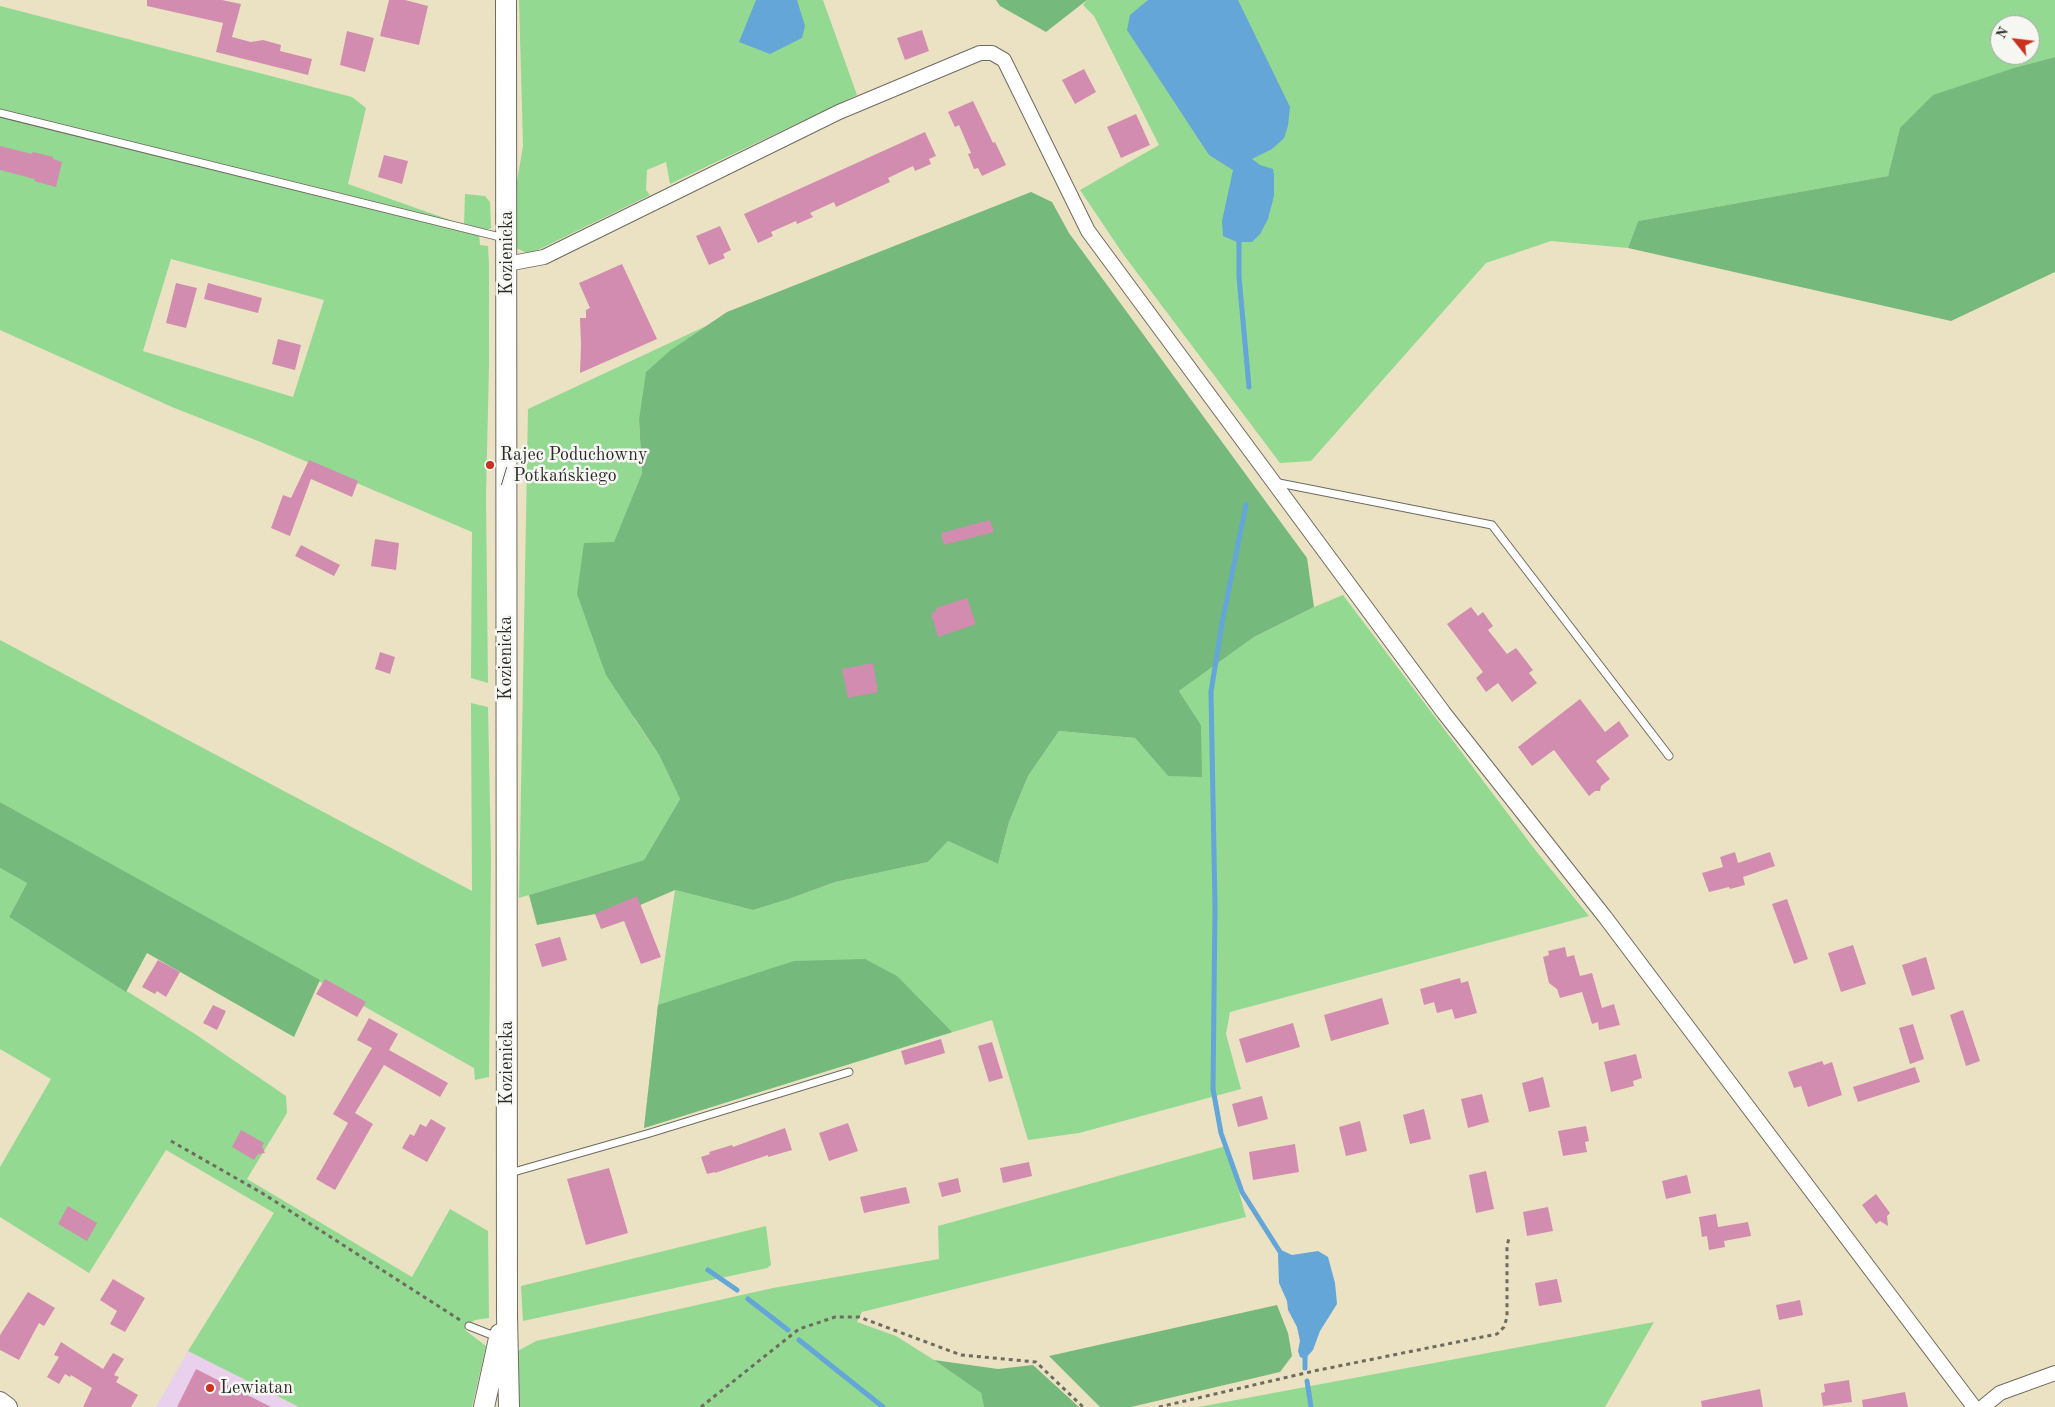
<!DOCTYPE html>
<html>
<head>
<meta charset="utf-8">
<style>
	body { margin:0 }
	#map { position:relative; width:2055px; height:1407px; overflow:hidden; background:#ebe2c3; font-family:"Old Standard TT",serif }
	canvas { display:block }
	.north { position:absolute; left:1990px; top:15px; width:50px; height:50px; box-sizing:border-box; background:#f6f6f2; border:1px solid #a5a5a2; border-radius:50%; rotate:299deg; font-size:14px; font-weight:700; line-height:20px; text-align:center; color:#2b2b2b }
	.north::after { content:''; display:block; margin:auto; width:18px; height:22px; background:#c8321e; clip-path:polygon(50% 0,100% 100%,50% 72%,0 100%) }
</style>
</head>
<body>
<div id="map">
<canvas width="2055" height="1407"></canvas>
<div class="north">N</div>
</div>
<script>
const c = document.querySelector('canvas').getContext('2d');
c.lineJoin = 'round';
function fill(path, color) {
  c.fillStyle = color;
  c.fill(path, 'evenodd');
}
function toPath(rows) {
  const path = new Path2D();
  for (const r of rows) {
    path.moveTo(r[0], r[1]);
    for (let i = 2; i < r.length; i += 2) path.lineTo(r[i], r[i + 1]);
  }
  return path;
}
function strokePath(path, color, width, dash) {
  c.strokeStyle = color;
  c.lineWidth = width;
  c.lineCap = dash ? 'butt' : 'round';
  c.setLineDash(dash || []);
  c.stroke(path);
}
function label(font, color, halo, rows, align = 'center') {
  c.font = font + ' "Old Standard TT",serif';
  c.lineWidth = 5;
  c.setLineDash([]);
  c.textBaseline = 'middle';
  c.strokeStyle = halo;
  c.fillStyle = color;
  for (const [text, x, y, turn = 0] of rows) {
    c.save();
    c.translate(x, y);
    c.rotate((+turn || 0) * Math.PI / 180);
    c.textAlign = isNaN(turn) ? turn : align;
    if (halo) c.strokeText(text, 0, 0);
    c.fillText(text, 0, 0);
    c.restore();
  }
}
fill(toPath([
	[188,1351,299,1407,156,1407]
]), '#e9d1ed');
fill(toPath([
	[519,0,823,0,857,95,670,184,666,162,647,170,646,190,650,195,536,251,527,253,516,248,517,181,523,146],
	[1087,0,2055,0,2055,57,2017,67,1900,128,1888,176,1638,221,1628,248,1551,241,1486,263,1311,461,1280,463,1123,254,1080,190,1159,145,1094,16,1083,5],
	[2000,25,2030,25,2030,55,2000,55],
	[0,6,352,97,366,108,348,184,464,225,465,194,485,196,490,202,491,228,479,233,480,245,488,246,489,264,489,366,486,497,488,683,471,678,472,532,258,441,172,407,0,330],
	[171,259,324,300,293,397,143,351],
	[706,326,672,349,639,420,642,473,614,543,634,718,659,755,680,799,644,860,519,898,528,409],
	[1343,595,1536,851,1589,916,1230,1012,1226,1034,1241,1089,1079,1133,1028,1140,992,1020,644,1128,658,1005,675,890,753,910,789,899,835,882,928,862,948,841,998,864,1009,822,1028,776,1059,731,1135,738,1168,776,1201,725,1179,691,1254,637,1314,607],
	[0,640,472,891,471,703,488,707,491,857,489,1077,475,1080,474,1068,0,802],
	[0,868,27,883,9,917,195,1034,286,1096,287,1113,247,1179,412,1277,450,1209,488,1231,489,1318,475,1320,469,1324,465,1330,486,1346,472,1407,299,1407,188,1351,274,1213,166,1150,89,1273,0,1217,0,1167,51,1079,0,1049],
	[1226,1146,1246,1217,862,1312,857,1322,896,1336,934,1360,981,1393,984,1407,517,1407,516,1352,536,1341,773,1288,939,1259,938,1226],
	[766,1226,771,1265,767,1268,523,1321,521,1286],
	[1654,1322,1605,1407,1199,1407,1300,1388]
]), '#93d992');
fill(toPath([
	[996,0,1087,0,1046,32,1000,6],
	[2055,57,2055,272,1951,321,1628,248,1638,221,1888,176,1900,128,1933,95,2017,67],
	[1031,192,1052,202,1069,233,1307,558,1314,607,1254,637,1179,691,1201,725,1202,777,1168,776,1135,738,1059,731,1028,776,1009,822,998,864,948,841,928,862,835,882,789,899,753,910,675,890,638,906,537,925,529,895,644,860,680,799,659,755,606,675,577,594,584,543,614,542,642,473,639,420,646,372,672,349,727,312],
	[0,802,320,980,294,1037,147,953,126,992,9,917,27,883,0,868],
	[865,959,897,976,952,1032,644,1128,658,1005,794,961],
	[1277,1305,1288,1333,1292,1356,1280,1372,1131,1407,1100,1407,1049,1356],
	[934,1360,998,1369,1033,1365,1079,1407,984,1407,981,1393]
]), '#76b97c');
fill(toPath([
	[756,0,797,0,805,26,802,38,770,54,739,42],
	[1148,0,1238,0,1290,107,1288,126,1284,138,1272,149,1252,159,1260,165,1273,169,1274,175,1274,196,1268,219,1260,234,1252,242,1237,242,1223,236,1222,221,1233,170,1209,155,1127,30,1130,15],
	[1281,1250,1292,1255,1318,1251,1328,1257,1335,1283,1337,1304,1320,1331,1313,1350,1305,1359,1300,1357,1298,1351,1300,1341,1297,1327,1288,1310,1287,1301,1279,1283,1278,1254]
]), '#63a6d7');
strokePath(toPath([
	[1239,236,1239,277,1249,387],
	[1246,505,1222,623,1211,692,1215,907,1213,1089,1221,1133,1242,1192,1282,1255],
	[708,1270,737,1290],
	[748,1299,788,1330],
	[799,1340,883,1407],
	[1305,1368,1305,1353],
	[1307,1381,1311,1407]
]), '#63a6d7', 5);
fill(toPath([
	[147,0,222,0,241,4,232,37,251,42,263,40,281,45,280,51,312,59,308,75,216,52,223,23,147,6],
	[389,0,405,0,428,6,419,45,380,36],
	[922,30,929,51,905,60,897,38],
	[347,31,374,38,365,72,340,65],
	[1084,69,1096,92,1075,104,1062,80],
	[973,101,993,143,995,142,1006,165,982,176,978,168,974,169,968,154,971,153,959,125,955,127,948,112],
	[1136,114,1150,145,1121,158,1107,127],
	[925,132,936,156,929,159,931,164,915,171,913,166,888,178,890,182,836,207,834,202,810,213,813,217,797,224,796,221,771,232,773,236,758,243,744,214],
	[0,146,32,154,33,152,53,157,53,159,62,162,56,187,34,181,35,179,27,177,0,170],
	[384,155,408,161,402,184,378,177],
	[720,226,731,250,723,254,725,258,709,265,696,236],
	[622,264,657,339,580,373,581,345,580,318,586,318,586,310,590,308,579,283],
	[176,283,197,288,186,328,166,323],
	[208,283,262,298,258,313,204,299],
	[278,339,301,345,295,370,272,364],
	[309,460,358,481,352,497,311,479,290,536,271,528,283,495,291,498],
	[990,520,994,532,944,545,941,533],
	[375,539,399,543,396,570,371,566],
	[301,545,340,565,334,576,295,556],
	[967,598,976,624,938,637,931,613,937,611,936,608],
	[1471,607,1478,616,1483,612,1493,626,1488,630,1507,654,1516,648,1533,670,1529,673,1537,683,1512,702,1498,683,1486,692,1476,678,1483,672,1447,624],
	[380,652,395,657,390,674,375,669],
	[873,663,878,692,848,698,842,669],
	[1580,699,1605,732,1619,721,1629,736,1596,761,1610,779,1601,786,1600,791,1595,791,1589,796,1554,750,1532,766,1518,747],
	[1735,852,1738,863,1770,852,1775,866,1743,877,1745,885,1730,889,1729,887,1709,892,1702,873,1723,867,1720,857],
	[637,896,661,957,641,964,624,921,601,929,595,914],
	[1787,899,1808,959,1794,964,1772,904],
	[560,937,567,960,542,967,535,944],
	[1853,945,1866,984,1841,992,1828,953],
	[1565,947,1567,957,1574,955,1580,976,1592,973,1602,1008,1614,1004,1620,1025,1599,1030,1598,1022,1592,1024,1582,992,1560,998,1557,989,1549,983,1543,957,1549,955,1548,951],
	[1926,957,1935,989,1912,996,1902,965],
	[158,960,180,972,166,997,157,991,155,994,142,987],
	[1460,978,1461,983,1468,981,1477,1013,1455,1019,1452,1009,1437,1013,1434,1002,1424,1005,1420,989],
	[325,979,366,1002,357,1017,316,994],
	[1382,998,1389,1024,1331,1041,1324,1015],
	[213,1005,226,1011,217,1030,203,1023],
	[1963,1010,1980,1061,1966,1066,1950,1015],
	[369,1018,398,1034,389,1050,448,1083,440,1097,384,1065,355,1113,373,1124,335,1190,316,1179,348,1123,333,1114,372,1048,357,1040],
	[1293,1023,1300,1047,1246,1063,1239,1039],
	[1913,1024,1924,1059,1910,1064,1899,1028],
	[941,1039,945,1053,905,1065,901,1051],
	[992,1042,1003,1078,989,1082,978,1046],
	[1636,1054,1642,1078,1633,1081,1634,1086,1611,1092,1604,1062],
	[1822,1061,1824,1065,1832,1062,1842,1095,1808,1107,1801,1086,1794,1088,1788,1072],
	[1915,1067,1920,1082,1858,1102,1853,1087],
	[1543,1077,1550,1107,1529,1112,1522,1083],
	[1482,1094,1489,1122,1468,1128,1461,1099],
	[1262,1096,1268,1119,1238,1127,1232,1104],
	[1424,1109,1431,1139,1410,1144,1403,1115],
	[431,1119,446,1128,427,1162,402,1148,410,1134,414,1136,420,1124,426,1127],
	[1360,1121,1367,1151,1346,1156,1339,1127],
	[848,1123,858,1151,829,1161,819,1133],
	[1586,1126,1589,1141,1585,1142,1587,1152,1563,1156,1558,1131],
	[785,1128,792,1150,768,1157,768,1155,715,1173,715,1172,707,1174,701,1157,710,1154,709,1152,732,1145,733,1147],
	[241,1130,264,1143,262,1146,265,1153,258,1154,254,1160,232,1147],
	[1295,1144,1299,1172,1253,1180,1249,1152],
	[1029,1162,1032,1176,1003,1183,1000,1168],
	[609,1168,628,1233,586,1245,567,1179],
	[1486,1171,1494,1209,1476,1213,1469,1175],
	[1687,1175,1691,1193,1666,1199,1662,1181],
	[958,1178,961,1192,942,1197,938,1183],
	[906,1187,910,1203,864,1213,860,1197],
	[1876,1194,1890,1213,1887,1216,1888,1226,1880,1221,1876,1224,1862,1205],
	[68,1206,97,1223,87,1241,58,1224],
	[1548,1207,1553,1231,1527,1236,1523,1212],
	[1716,1214,1718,1227,1748,1222,1751,1236,1724,1241,1725,1247,1709,1250,1707,1236,1702,1237,1699,1217],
	[113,1279,145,1298,125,1332,110,1324,117,1311,100,1300],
	[1557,1279,1562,1302,1539,1306,1535,1283],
	[28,1292,55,1308,44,1326,39,1323,19,1360,0,1350,0,1335],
	[1800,1300,1803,1315,1779,1320,1776,1305],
	[61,1342,103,1369,113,1353,124,1359,114,1375,119,1377,116,1382,138,1395,131,1407,83,1407,92,1388,71,1375,70,1377,65,1374,59,1384,47,1377,59,1357,54,1355],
	[196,1369,271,1407,177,1407],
	[1849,1380,1852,1402,1823,1406,1821,1393,1825,1392,1824,1384],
	[1760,1389,1763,1407,1702,1407,1701,1401],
	[1905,1392,1908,1407,1863,1407,1862,1400]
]), '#d28cb0');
const service = toPath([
	[0,113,504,238],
	[1274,482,1492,525,1669,756],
	[510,1173,650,1133,849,1072],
	[469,1326,497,1337]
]);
const minor = toPath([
	[507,264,544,257,839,112,980,53,992,53,1004,60,1088,231,1444,713,1605,917,1974,1407],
	[1983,1407,2000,1393,2055,1373]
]);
const tertiary = toPath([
	[0,1401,8,1407]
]);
const secondary = toPath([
	[506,0,507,1316,509,1407],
	[484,1407,500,1334]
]);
strokePath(service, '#6e6b60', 9);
strokePath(minor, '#6e6b60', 16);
strokePath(tertiary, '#6e6b60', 20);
strokePath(secondary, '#6e6b60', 22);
strokePath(toPath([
	[171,1141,262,1193,460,1320],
	[701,1407,799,1329,835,1317,859,1317,961,1355,1036,1362,1083,1407],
	[1159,1407,1314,1371,1497,1334,1504,1327,1507,1317,1507,1246,1509,1238]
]), '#6e6b60', 3, [4, 4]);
strokePath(service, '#fff', 7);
strokePath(minor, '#fff', 14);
strokePath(tertiary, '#fff', 18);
strokePath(secondary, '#fff', 20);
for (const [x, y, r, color] of [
	[490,465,5,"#c8321e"],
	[210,1388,5,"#c8321e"]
]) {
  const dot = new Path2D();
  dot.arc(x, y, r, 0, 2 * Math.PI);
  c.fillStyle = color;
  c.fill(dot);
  strokePath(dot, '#f6f6f2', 2);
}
label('18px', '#2b2b2b', '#f6f6f2', [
	["Kozienicka",507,253,-90],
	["Kozienicka",506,658,-90],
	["Kozienicka",507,1063,-90]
]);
label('18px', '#2b2b2b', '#f6f6f2', [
	["Rajec Poduchowny",500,455],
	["/ Potkańskiego",500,476],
	["Lewiatan",220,1388]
], 'left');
</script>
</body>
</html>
